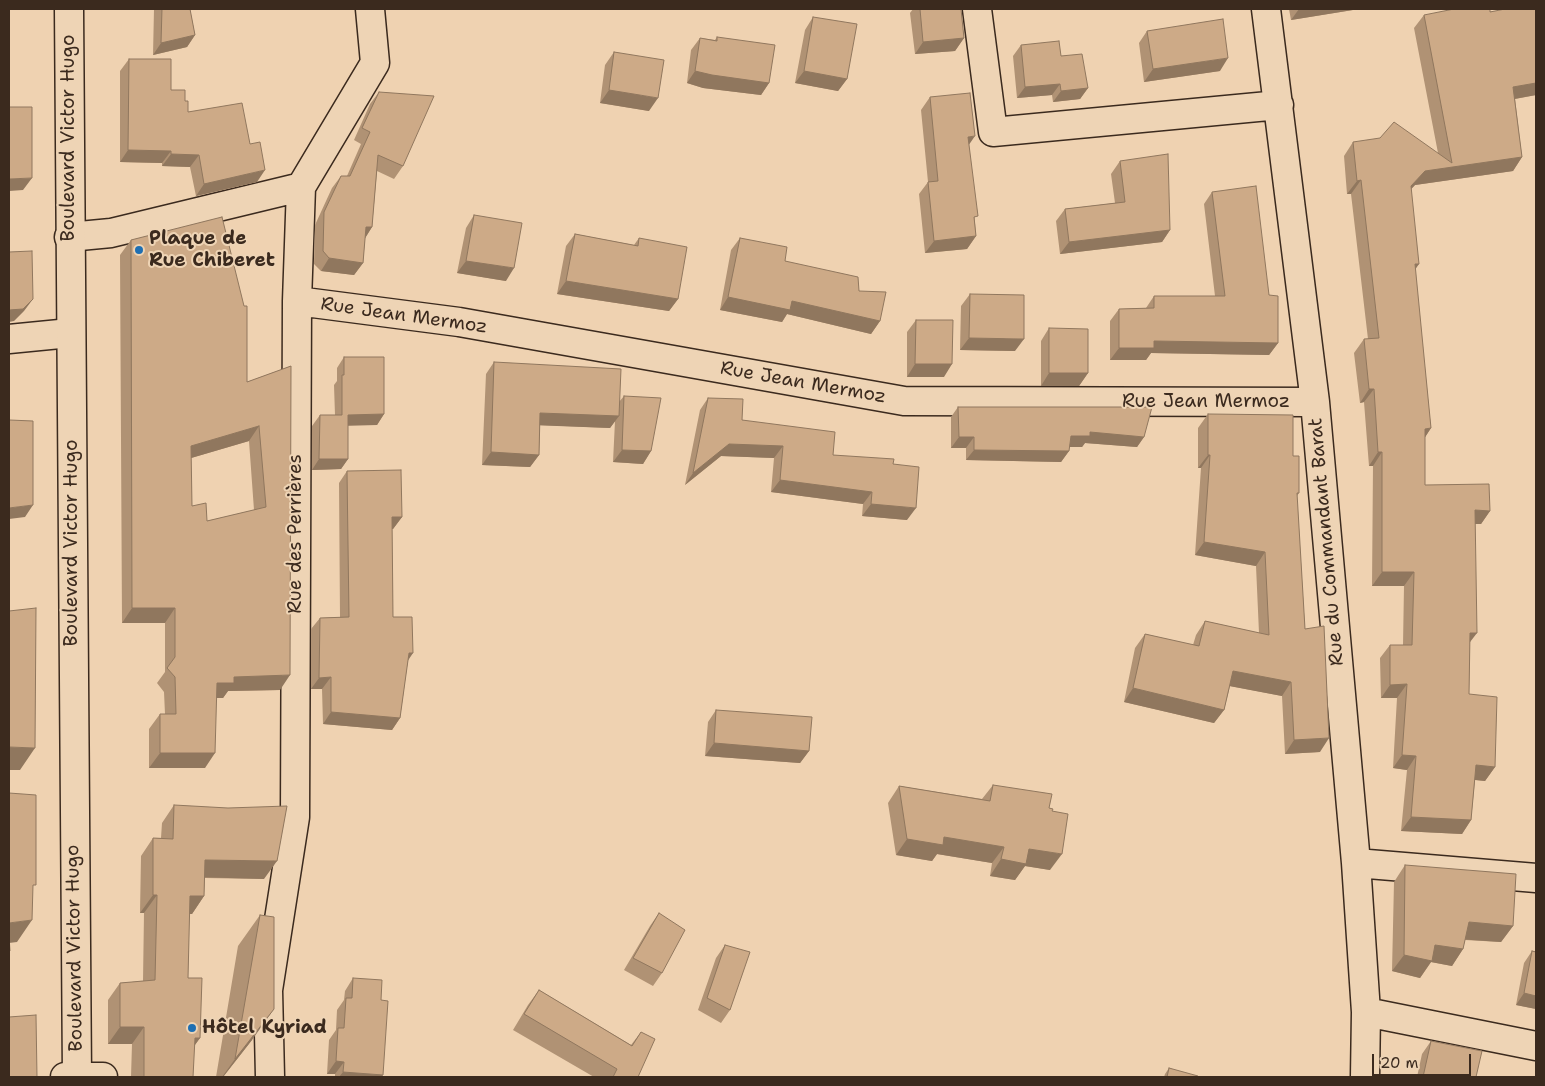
<!DOCTYPE html>
<html>
<head>
<meta charset="utf-8">
<style>
	body { margin:0 }
	#map { position:relative; width:1545px; height:1086px; overflow:hidden; background:#efd2b1; font-family:"Shantell Sans",sans-serif }
	canvas { display:block }
	.frame { position:absolute; inset:0; border:10px solid #3b2a1e; pointer-events:none }
	.scale { position:absolute; left:1372px; top:1054px; width:99px; height:22px; box-sizing:border-box; border:2px solid #3b2a1e; border-top:0; padding-left:6px; font-size:15px; line-height:18px; white-space:nowrap; color:#3b2a1e; -webkit-text-stroke:4px #eed4b5; paint-order:stroke }
</style>
</head>
<body>
<div id="map">
<canvas width="1545" height="1086"></canvas>
<div class="frame"></div>
<div class="scale">20 m</div>
</div>
<script>
const c = document.querySelector('canvas').getContext('2d');
c.lineJoin = 'round';
function toPath(rows) {
  const path = new Path2D();
  for (const r of rows) {
    path.moveTo(r[0], r[1]);
    for (let i = 2; i < r.length; i += 2) path.lineTo(r[i], r[i + 1]);
  }
  return path;
}
function strokePath(path, color, width, dash) {
  c.strokeStyle = color;
  c.lineWidth = width;
  c.lineCap = dash ? 'butt' : 'round';
  c.setLineDash(dash || []);
  c.stroke(path);
}
function fill(path, color) {
  c.fillStyle = color;
  c.fill(path, 'evenodd');
}
function label(font, color, halo, rows, align = 'center') {
  c.font = font + ' "Shantell Sans",sans-serif';
  c.lineWidth = 4;
  c.setLineDash([]);
  c.textBaseline = 'middle';
  c.strokeStyle = halo;
  c.fillStyle = color;
  for (const [text, x, y, turn = 0] of rows) {
    c.save();
    c.translate(x, y);
    c.rotate((+turn || 0) * Math.PI / 180);
    c.textAlign = isNaN(turn) ? turn : align;
    if (halo) c.strokeText(text, 0, 0);
    c.fillText(text, 0, 0);
    c.restore();
  }
}
const minor = toPath([
	[977,9,993,132,1279,105],
	[1266,9,1315,402,1356,863,1366,1012,1365,1077],
	[69,237,111,233,301,187],
	[297,301,459,322,904,401,1315,402],
	[9,339,70,333],
	[1356,863,1536,878],
	[1366,1012,1536,1046],
	[65,1077,103,1077],
	[270,1077,268,990,295,817,297,301,301,187,375,63,370,9]
]);
const tertiary = toPath([
	[69,9,77,1077]
]);
strokePath(minor, '#3b2a1e', 31);
strokePath(tertiary, '#3b2a1e', 31);
strokePath(minor, '#eed4b5', 28);
strokePath(tertiary, '#eed4b5', 28);
fill(toPath([
	[154,9,190,9,195,35,187,47,153,55],
	[913,9,961,9,964,38,955,51,915,54,910,13],
	[1289,9,1359,9,1291,20],
	[1536,9,1536,95,1515,99,1522,157,1513,171,1415,185,1411,189,1415,270,1431,428,1425,437,1425,485,1490,511,1481,524,1475,524,1470,643,1469,694,1495,767,1485,781,1475,780,1471,820,1462,834,1401,831,1407,770,1393,768,1397,698,1381,698,1380,658,1390,645,1403,645,1404,586,1372,586,1373,466,1369,466,1364,402,1360,403,1354,353,1364,339,1368,339,1351,194,1347,194,1344,156,1353,142,1438,153,1414,28,1424,15],
	[813,17,847,79,838,91,795,83,805,30],
	[1147,31,1220,71,1144,82,1139,43],
	[717,37,769,83,761,95,703,88,687,83,691,50,700,38,715,40],
	[1021,45,1061,56,1088,88,1080,99,1053,102,1052,95,1017,98,1013,56],
	[614,52,649,111,600,103,605,65],
	[129,59,171,90,185,101,188,112,257,182,196,196,190,167,162,166,162,163,120,162,120,71],
	[379,92,403,166,394,179,377,171,372,227,365,238,363,263,354,275,321,271,314,264,315,225,332,188,341,176,347,176,361,144,354,140,370,104],
	[930,97,969,145,976,236,967,249,925,253,919,194,928,182,921,110],
	[1120,161,1170,230,1162,242,1060,254,1056,221,1065,209,1115,203,1111,174],
	[1212,192,1269,295,1278,343,1269,355,1151,353,1146,360,1110,360,1110,321,1119,309,1146,308,1154,296,1215,296,1204,204],
	[474,215,506,281,457,273,466,228],
	[575,234,634,245,639,238,678,299,669,311,557,294,566,246],
	[740,238,785,261,859,291,880,321,871,334,787,314,782,322,720,310,731,250],
	[131,240,247,382,291,366,280,690,228,691,223,698,216,698,205,768,149,768,149,729,160,714,165,714,164,692,157,683,165,672,165,623,122,623,120,255],
	[249,441,254,510,207,521,192,506,191,458],
	[970,294,1015,351,960,350,961,306],
	[916,320,944,377,907,377,907,332],
	[1049,328,1088,373,1079,386,1041,386,1041,341],
	[344,357,384,414,377,425,348,425,348,459,341,469,312,470,312,426,320,415,335,415,334,385,337,381,337,368],
	[494,362,619,402,624,396,651,451,643,464,613,462,615,421,610,428,540,425,539,455,530,467,482,465,486,374],
	[708,398,742,420,833,455,893,464,907,520,862,516,863,504,771,492,774,458,721,456,685,485,700,410],
	[958,407,1144,437,1137,447,1085,443,1082,447,1069,447,1069,451,1061,462,966,460,966,448,951,448,951,417],
	[1208,414,1293,456,1299,493,1297,496,1305,629,1320,752,1285,754,1282,696,1230,686,1224,710,1214,723,1124,702,1135,648,1145,634,1193,645,1196,635,1205,621,1259,633,1256,566,1195,555,1201,468,1198,468,1198,428],
	[347,471,402,517,393,529,392,529,393,617,408,660,400,718,392,730,323,724,322,689,311,689,311,629,320,618,340,617,339,483],
	[716,710,809,751,800,763,705,756,708,722],
	[993,785,1049,808,1052,811,1050,870,1025,866,1015,880,990,876,992,863,937,854,932,861,896,855,888,803,899,786,982,799],
	[174,805,264,879,205,878,204,896,192,914,189,914,188,978,200,1038,194,1046,193,1077,131,1077,132,1044,108,1044,108,1000,120,983,143,981,144,913,140,913,141,856,153,838,161,838,162,823],
	[1405,865,1513,926,1501,942,1465,940,1463,949,1452,966,1431,962,1420,978,1392,971,1394,882],
	[659,913,662,973,653,986,624,970,650,926],
	[260,915,252,1040,223,1077,216,1077,238,946],
	[725,945,730,1010,721,1023,698,1010,716,958],
	[1532,951,1536,952,1536,1009,1516,1005,1524,963],
	[353,978,381,1000,383,1075,381,1077,335,1077,335,1074,327,1074,329,1040,336,1030,337,1010,344,1000,345,991],
	[539,990,631,1045,641,1032,638,1077,594,1077,513,1030,528,1005],
	[1431,1041,1476,1077,1417,1077,1422,1054],
	[1169,1068,1198,1077,1164,1077,1165,1074]
]), '#b09274');
fill(toPath([
	[1299,9,1359,9,1291,20],
	[195,35,187,47,153,55,161,43],
	[964,38,955,51,915,54,923,42],
	[1228,58,1220,71,1144,82,1153,69],
	[695,71,769,83,761,95,703,88,687,83],
	[804,71,847,79,838,91,795,83],
	[1536,83,1536,95,1503,101,1513,87],
	[1060,84,1052,95,1017,98,1025,87],
	[1088,88,1080,99,1053,102,1061,91],
	[609,90,658,98,649,111,600,103],
	[975,136,966,149,968,137],
	[128,150,171,151,162,163,120,162],
	[171,154,199,155,190,167,162,166],
	[1522,157,1513,171,1415,185,1401,200,1411,186,1425,171],
	[265,170,257,182,196,196,204,184],
	[32,178,23,190,9,191,9,179],
	[1361,180,1351,194,1347,194,1357,181],
	[366,227,372,227,364,240],
	[1170,230,1162,242,1060,254,1069,242],
	[976,236,967,249,925,253,934,241],
	[329,258,363,263,354,275,321,271],
	[466,261,514,268,506,281,457,273],
	[1415,264,1419,264,1410,277],
	[566,281,678,299,669,311,557,294],
	[728,297,792,301,880,321,871,334,787,314,782,322,720,310],
	[33,299,24,311,14,321,9,322,9,310],
	[969,338,1024,339,1015,351,960,350],
	[1154,341,1278,343,1269,355,1151,353,1146,360,1110,360,1119,348],
	[915,364,952,364,944,377,907,377],
	[1049,373,1088,373,1079,386,1041,386],
	[1369,389,1374,389,1364,402,1360,403],
	[540,413,619,416,610,428,531,425],
	[384,414,377,425,340,426,348,415],
	[259,426,249,441,181,461,191,446],
	[1431,428,1422,442,1425,429],
	[1090,432,1144,437,1137,447,1085,443,1082,447,1064,447,1071,436],
	[959,437,974,437,966,448,951,448],
	[729,444,783,446,774,458,721,456,685,485,693,473],
	[622,450,651,451,643,464,613,462],
	[974,450,1069,451,1061,462,966,460],
	[491,452,539,455,530,467,482,465],
	[1378,452,1382,452,1373,466,1369,466],
	[1208,455,1210,455,1201,468,1198,468],
	[319,459,348,459,341,469,312,470],
	[780,480,872,492,863,504,771,492],
	[871,504,916,508,907,520,862,516],
	[33,505,25,517,9,519,9,508],
	[1475,510,1490,511,1481,524,1465,524],
	[392,517,402,517,393,529,383,529],
	[1204,542,1265,552,1256,566,1195,555],
	[1382,572,1414,572,1404,586,1372,586],
	[132,608,175,608,165,623,122,623],
	[1470,633,1477,633,1467,646],
	[409,653,413,653,405,665],
	[1233,671,1291,682,1282,696,1224,685],
	[290,675,280,690,228,691,223,698,206,698,217,683,234,677],
	[331,677,322,689,311,689,319,678],
	[1407,684,1397,698,1381,698,1390,685],
	[1133,688,1224,710,1214,723,1124,702],
	[331,712,400,718,392,730,323,724],
	[1329,738,1320,752,1285,754,1294,740],
	[714,743,809,751,800,763,705,756],
	[9,747,35,748,20,770,9,770],
	[160,753,215,753,205,768,149,768],
	[1402,755,1416,756,1407,770,1393,768],
	[1476,765,1495,767,1485,781,1467,779],
	[1411,817,1471,820,1462,834,1401,831],
	[944,837,1004,847,992,863,937,854,932,861,896,855,907,839],
	[1029,849,1062,854,1050,870,1025,866,1015,880,990,876,1001,859],
	[205,860,277,861,264,879,193,877],
	[153,895,157,895,144,913,140,913],
	[190,896,204,896,192,914,177,914],
	[32,920,17,942,9,943,9,923],
	[1469,922,1513,926,1501,942,1457,939],
	[1435,945,1463,949,1452,966,1431,962,1420,978,1392,971,1404,955],
	[1524,993,1536,996,1536,1009,1516,1005],
	[274,1009,252,1040,223,1077,222,1077,235,1059],
	[120,1027,144,1027,132,1044,108,1044],
	[195,1038,200,1038,187,1056],
	[336,1061,344,1062,335,1074,327,1074],
	[343,1072,383,1075,381,1077,339,1077]
]), '#90775e');
const building = toPath([
	[162,9,190,9,195,35,161,43,162,9],
	[920,9,961,9,964,38,923,42,920,9],
	[1454,9,1490,9,1490,12,1505,9,1536,9,1536,83,1513,87,1522,157,1425,171,1411,186,1419,264,1415,264,1431,428,1425,429,1425,485,1489,484,1490,511,1475,510,1477,633,1470,633,1469,694,1497,697,1495,767,1476,765,1471,820,1411,817,1416,756,1402,755,1407,684,1390,685,1390,645,1412,645,1414,572,1382,572,1382,452,1378,452,1374,389,1369,389,1364,339,1379,338,1361,180,1357,181,1353,142,1380,138,1394,122,1452,163,1424,15,1454,9],
	[813,17,857,24,847,79,804,71,813,17],
	[1223,19,1228,58,1153,69,1147,31,1223,19],
	[717,37,775,45,769,83,712,75,695,71,700,38,717,41,717,37],
	[1059,41,1061,56,1082,54,1088,88,1061,91,1060,84,1025,87,1021,45,1059,41],
	[614,52,664,60,658,98,609,90,614,52],
	[129,59,171,59,171,90,185,90,185,101,188,101,188,112,242,103,250,144,260,142,265,170,204,184,199,155,171,154,171,151,128,150,129,59],
	[379,92,434,96,403,166,378,155,372,227,366,227,363,263,329,258,323,251,324,212,341,176,350,176,370,132,362,128,379,92],
	[970,93,975,136,968,137,978,216,974,217,976,236,934,241,928,182,938,181,930,97,970,93],
	[9,107,32,107,32,178,9,179,9,107],
	[1168,154,1170,230,1069,242,1065,209,1125,202,1120,161,1168,154],
	[1256,186,1269,295,1278,296,1278,343,1154,341,1154,348,1119,348,1119,309,1154,308,1154,296,1225,296,1212,192,1256,186],
	[474,215,522,223,514,268,466,261,474,215],
	[222,217,244,306,247,306,247,382,291,366,290,675,234,677,234,683,217,683,215,753,160,753,160,714,176,714,175,677,167,668,175,657,175,608,132,608,131,240,222,217],
	[259,426,266,507,207,521,206,503,192,506,191,446,259,426],
	[575,234,638,246,639,238,687,247,678,299,566,281,575,234],
	[740,238,787,247,785,261,858,277,859,291,886,292,880,321,792,301,790,310,728,297,740,238],
	[32,251,33,299,23,309,9,310,9,252,32,251],
	[970,294,1024,295,1024,339,969,338,970,294],
	[916,320,953,320,952,364,915,364,916,320],
	[1049,328,1088,329,1088,373,1049,373,1049,328],
	[344,357,384,357,384,414,348,415,348,459,319,459,320,415,342,415,342,375,344,375,344,357],
	[494,362,621,369,619,416,540,413,539,455,491,452,494,362],
	[624,396,661,398,651,451,622,450,624,396],
	[708,398,743,399,742,420,835,432,833,455,894,459,893,464,919,467,916,508,871,504,872,492,780,480,783,446,729,444,693,473,708,398],
	[958,407,1152,407,1144,437,1090,432,1090,436,1071,436,1069,451,974,450,974,437,959,437,958,407],
	[1208,414,1293,415,1293,456,1299,456,1299,493,1297,493,1305,629,1324,626,1329,738,1294,740,1291,682,1233,671,1224,710,1133,688,1145,634,1199,646,1205,621,1269,635,1265,552,1204,542,1210,455,1208,455,1208,414],
	[9,420,33,421,33,505,9,508,9,420],
	[401,470,402,517,392,517,393,617,412,617,413,653,409,653,400,718,331,712,331,677,319,678,320,618,349,617,347,471,401,470],
	[36,608,35,748,9,747,9,611,36,608],
	[716,710,812,717,809,751,714,743,716,710],
	[993,785,1052,794,1049,808,1053,809,1052,811,1068,814,1062,854,1029,849,1026,864,1001,859,1004,847,944,837,943,845,907,839,899,786,990,801,993,785],
	[9,793,36,795,36,885,33,885,32,920,9,923,9,793],
	[174,805,228,808,287,806,277,861,205,860,204,896,190,896,188,978,202,978,200,1038,195,1038,193,1077,144,1077,144,1027,120,1027,120,983,155,980,157,895,153,895,153,838,173,839,174,805],
	[1405,865,1516,874,1513,926,1469,922,1463,949,1435,945,1432,961,1404,955,1405,865],
	[659,913,685,930,662,973,633,958,659,913],
	[260,915,274,917,274,1009,235,1059,260,915],
	[9,936,10,951,9,951,9,936],
	[725,945,750,952,730,1010,707,998,725,945],
	[1532,951,1536,952,1536,996,1524,993,1532,951],
	[353,978,382,980,381,1000,388,1001,383,1075,343,1072,344,1062,336,1061,338,1028,344,1028,346,998,352,998,353,978],
	[539,990,632,1046,641,1032,655,1039,638,1077,613,1077,617,1069,524,1014,539,990],
	[36,1015,37,1077,9,1077,9,1017,36,1015],
	[1431,1041,1482,1051,1476,1077,1423,1077,1431,1041],
	[1169,1068,1198,1076,1198,1077,1167,1077,1169,1068]
]);
fill(building, '#cdaa87');
strokePath(building, '#90775e', 1);
for (const [x, y, r, color] of [
	[139,250,5,"#1f6fb2"],
	[192,1028,5,"#1f6fb2"]
]) {
  const dot = new Path2D();
  dot.arc(x, y, r, 0, 2 * Math.PI);
  c.fillStyle = color;
  c.fill(dot);
  strokePath(dot, '#eed4b5', 2);
}
label('19px', '#3b2a1e', '#eed4b5', [
	["Boulevard Victor Hugo",69,138,-90],
	["Rue Jean Mermoz",404,316,8],
	["Rue Jean Mermoz",803,383,10],
	["Rue Jean Mermoz",1206,402],
	["Rue des Perrières",296,534,-90],
	["Rue du Commandant Barat",1327,542,-95],
	["Boulevard Victor Hugo",72,543,-90],
	["Boulevard Victor Hugo",75,948,-91]
]);
label('bold 19px', '#3b2a1e', '#eed4b5', [
	["Plaque de",149,239],
	["Rue Chiberet",149,261],
	["Hôtel Kyriad",202,1028]
], 'left');
</script>
</body>
</html>
